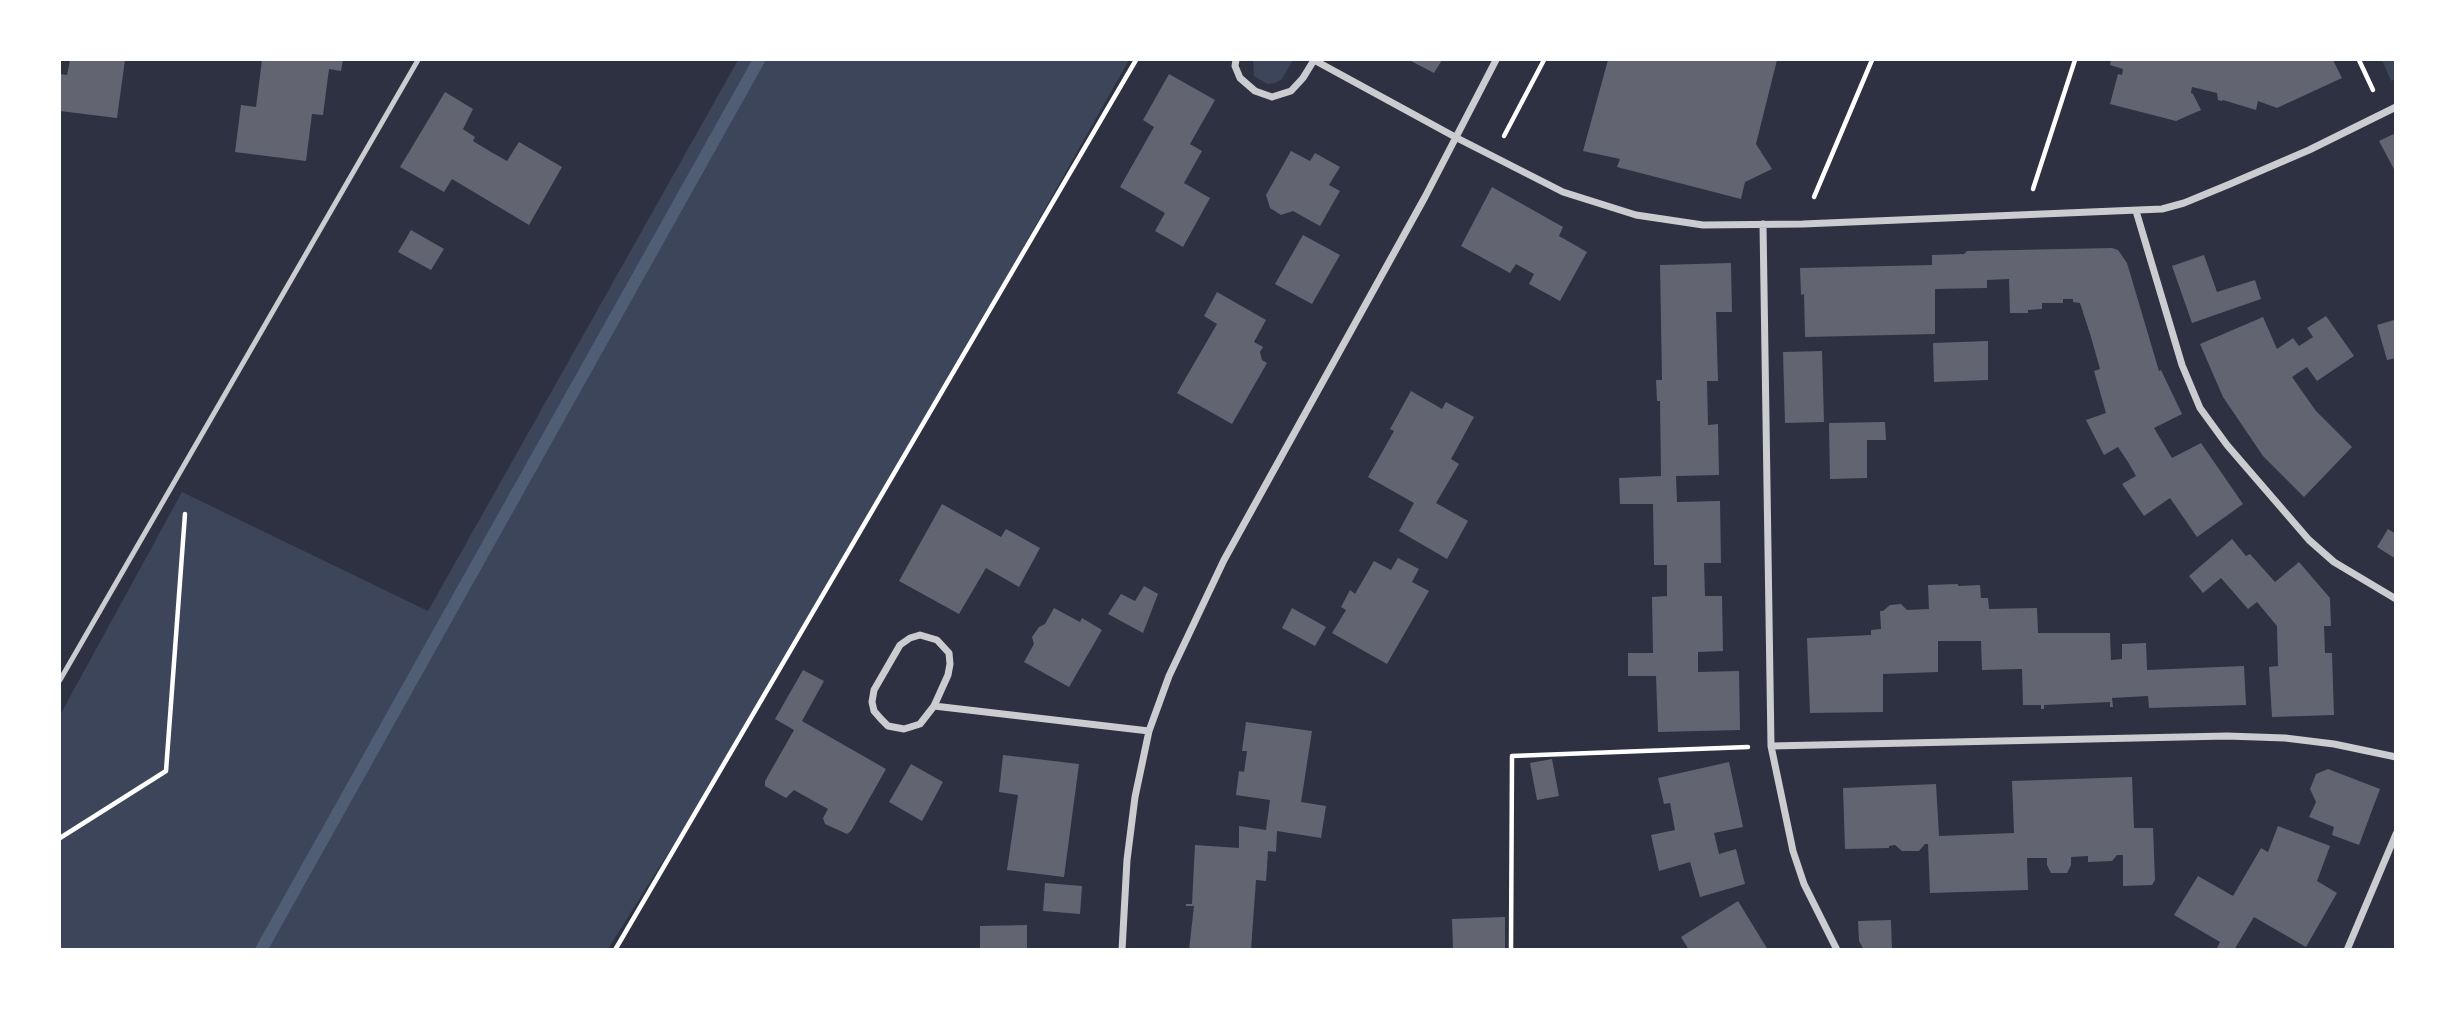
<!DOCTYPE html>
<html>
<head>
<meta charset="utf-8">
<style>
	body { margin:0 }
	#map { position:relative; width:2455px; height:1009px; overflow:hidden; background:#2d3142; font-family:Arial,sans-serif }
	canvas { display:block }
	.frame { position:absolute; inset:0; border:61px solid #fff; pointer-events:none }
</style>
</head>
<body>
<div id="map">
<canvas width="2455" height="1009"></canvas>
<div class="frame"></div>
</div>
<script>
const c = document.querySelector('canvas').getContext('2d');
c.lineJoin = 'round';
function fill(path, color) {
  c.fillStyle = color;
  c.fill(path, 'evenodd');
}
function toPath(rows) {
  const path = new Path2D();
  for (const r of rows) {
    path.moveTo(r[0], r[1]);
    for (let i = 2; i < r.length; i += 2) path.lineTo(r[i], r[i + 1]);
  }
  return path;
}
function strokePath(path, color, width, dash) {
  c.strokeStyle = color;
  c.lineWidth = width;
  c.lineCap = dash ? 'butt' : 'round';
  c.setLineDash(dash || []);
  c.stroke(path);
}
fill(toPath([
	[738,60,1129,60,915,439,709,788,608,949,60,950,60,715,182,492,428,611],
	[1253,60,1293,60,1282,79,1275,83,1267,84,1254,76],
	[2382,60,2395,60,2395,79,2391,81]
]), '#3c4559');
strokePath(toPath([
	[261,950,759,60]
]), '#4f5d75', 12);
fill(toPath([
	[70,60,125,60,117,118,60,111,60,74,67,75],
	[262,60,343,60,341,71,329,69,323,115,312,114,306,161,235,152,241,105,256,107],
	[1409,60,1442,60,1434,73],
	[1608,60,1777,60,1756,144,1772,169,1745,182,1741,199,1617,167,1620,159,1583,151],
	[2111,60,2333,60,2342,78,2277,108,2258,101,2256,110,2223,100,2222,101,2218,100,2217,93,2192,87,2191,93,2193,94,2201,110,2176,121,2110,104,2118,74,2122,75,2123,69,2110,65],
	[1169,74,1215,100,1190,144,1202,151,1184,183,1210,198,1183,247,1155,231,1165,213,1120,187,1154,127,1143,120],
	[445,92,473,109,463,129,475,137,473,141,491,152,507,161,519,142,562,167,529,225,452,179,444,192,400,167],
	[2396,133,2396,173,2379,141],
	[1291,151,1310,161,1315,153,1340,167,1329,185,1340,191,1320,226,1293,211,1281,215,1270,208,1266,195],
	[1492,187,1563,227,1559,236,1587,252,1560,301,1529,284,1534,274,1516,264,1510,273,1461,246],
	[411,230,444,249,431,270,398,252],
	[1303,235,1340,255,1312,304,1275,284],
	[2112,248,2118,250,2127,263,2159,371,2161,370,2182,414,2154,428,2172,458,2201,443,2243,504,2197,537,2170,498,2144,516,2122,484,2136,476,2128,462,2118,447,2104,455,2086,420,2106,413,2094,371,2100,369,2091,337,2080,303,2073,302,2073,299,2063,299,2063,303,2042,303,2042,309,2028,310,2028,313,2010,313,2009,279,1987,280,1987,288,1935,289,1935,334,1805,337,1804,294,1801,295,1800,268,1932,265,1932,255,1964,254,1967,251],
	[2204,255,2217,292,2255,280,2261,299,2192,323,2172,266],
	[1731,263,1732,312,1716,312,1718,381,1707,381,1708,425,1718,424,1719,475,1676,476,1677,502,1720,501,1721,563,1704,563,1705,596,1722,596,1723,651,1698,652,1698,672,1739,671,1740,730,1658,732,1656,676,1628,676,1628,653,1653,653,1652,597,1667,596,1667,565,1654,565,1653,504,1620,504,1619,478,1661,476,1660,401,1657,401,1656,380,1662,380,1660,265],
	[1217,292,1266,320,1254,342,1263,347,1260,352,1262,360,1267,363,1232,424,1177,393,1217,324,1204,316],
	[2326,316,2354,356,2317,381,2307,367,2292,377,2316,411,2352,447,2304,497,2263,456,2223,397,2200,344,2263,317,2277,349,2293,338,2299,346,2313,337,2307,328],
	[2394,320,2396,358,2387,360,2377,325],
	[1988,341,1988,380,1934,382,1933,343],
	[1822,351,1824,422,1785,423,1783,352],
	[1411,391,1442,409,1446,402,1474,417,1451,459,1459,464,1436,503,1468,521,1447,559,1399,531,1414,503,1368,477,1394,431,1390,429],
	[1885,422,1886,440,1867,440,1867,478,1830,479,1829,423],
	[942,504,1001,537,1006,529,1040,548,1019,587,986,568,959,614,899,581],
	[2388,529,2396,534,2396,559,2377,547],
	[2232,539,2246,556,2250,554,2275,582,2299,562,2330,598,2331,626,2324,626,2325,653,2332,653,2334,715,2272,717,2269,667,2278,666,2277,626,2257,602,2248,609,2221,578,2203,593,2189,576],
	[1398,558,1419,569,1412,582,1429,591,1387,664,1332,633,1346,610,1341,607,1350,590,1355,594,1374,561,1391,570],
	[1958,584,1958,586,1980,585,1981,598,1988,598,1989,609,2037,608,2038,633,2110,633,2111,660,2122,659,2122,644,2146,643,2147,670,2244,666,2246,705,2149,708,2148,696,2112,698,2113,707,2110,707,2110,702,2044,705,2044,709,2041,709,2041,705,2023,705,2022,669,1982,670,1981,641,1938,641,1938,672,1883,674,1883,712,1810,713,1807,638,1871,635,1871,630,1881,629,1880,611,1883,611,1890,605,1901,604,1907,610,1929,609,1928,585],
	[1144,586,1158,594,1143,633,1108,614,1121,594,1135,601],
	[1054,608,1080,622,1082,618,1102,630,1069,687,1024,662,1034,644,1032,637,1039,627,1045,624],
	[1292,608,1326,627,1315,646,1282,628],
	[803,670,824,681,802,721,886,769,851,831,847,834,825,824,823,818,828,809,794,790,786,798,765,786,765,781,794,730,775,719],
	[1246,722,1312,731,1301,802,1326,806,1321,838,1277,831,1276,852,1268,851,1266,881,1256,880,1251,950,1189,950,1194,906,1186,906,1186,904,1192,904,1195,845,1239,848,1239,826,1266,830,1270,800,1236,795,1239,771,1244,772,1247,751,1242,751],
	[1003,755,1079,764,1064,877,1007,870,1018,795,999,792],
	[1552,759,1559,796,1537,800,1530,763],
	[1729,762,1743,827,1714,833,1719,854,1736,849,1745,884,1700,897,1690,862,1659,871,1651,835,1675,830,1670,803,1664,804,1658,778],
	[911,764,943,782,922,821,889,802],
	[2328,769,2380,789,2359,845,2332,835,2334,827,2309,817,2316,802,2310,789,2316,774],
	[2132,777,2134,828,2153,828,2155,880,2152,885,2123,886,2123,855,2117,855,2112,861,2088,862,2088,856,2071,857,2071,865,2067,873,2051,873,2047,865,2047,858,2027,858,2028,890,1930,893,1928,844,1925,844,1919,851,1902,851,1895,845,1889,846,1889,848,1845,849,1843,788,1936,784,1939,836,2014,833,2012,781],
	[2278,826,2330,846,2317,881,2337,893,2306,947,2254,917,2234,950,2216,950,2220,942,2174,915,2198,876,2233,896,2261,848,2268,852],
	[1045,883,1082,886,1080,914,1043,911],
	[1738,901,1768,950,1689,950,1681,937],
	[1505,917,1505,950,1453,950,1452,919],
	[1891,920,1892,950,1864,950,1859,941,1858,921],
	[1027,925,1027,950,980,950,980,926]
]), '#626471');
strokePath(toPath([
	[2359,60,2373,90],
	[1504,136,1544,60],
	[2033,189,2075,60],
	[1814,197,1872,60],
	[60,838,166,771,185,514],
	[615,950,1136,60],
	[1511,950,1512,756,1748,747]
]), '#fff', 4.5);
strokePath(toPath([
	[60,680,418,60]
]), '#caccd0', 5);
strokePath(toPath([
	[1236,60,1235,66,1240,78,1255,91,1272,97,1291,91,1303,78,1314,60],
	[1314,60,1457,138,1563,192,1636,215,1703,225,1803,224,2162,209,2184,203,2230,184,2309,150,2396,107],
	[2136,211,2182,365,2200,408,2227,445,2309,540,2334,562,2396,599],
	[1763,224,1771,746,1793,851,1804,884,1837,950],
	[934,706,920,724,904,729,888,726,881,719,874,711,872,702,874,690,900,645,910,638,920,635,937,640,949,653,950,664,948,675,934,706,1149,731],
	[1771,746,2227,736,2285,738,2334,744,2396,757],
	[1122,950,1127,860,1135,797,1149,731,1169,676,1224,560,1425,197,1496,60],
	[2347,950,2396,834]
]), '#caccd0', 7);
</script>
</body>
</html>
